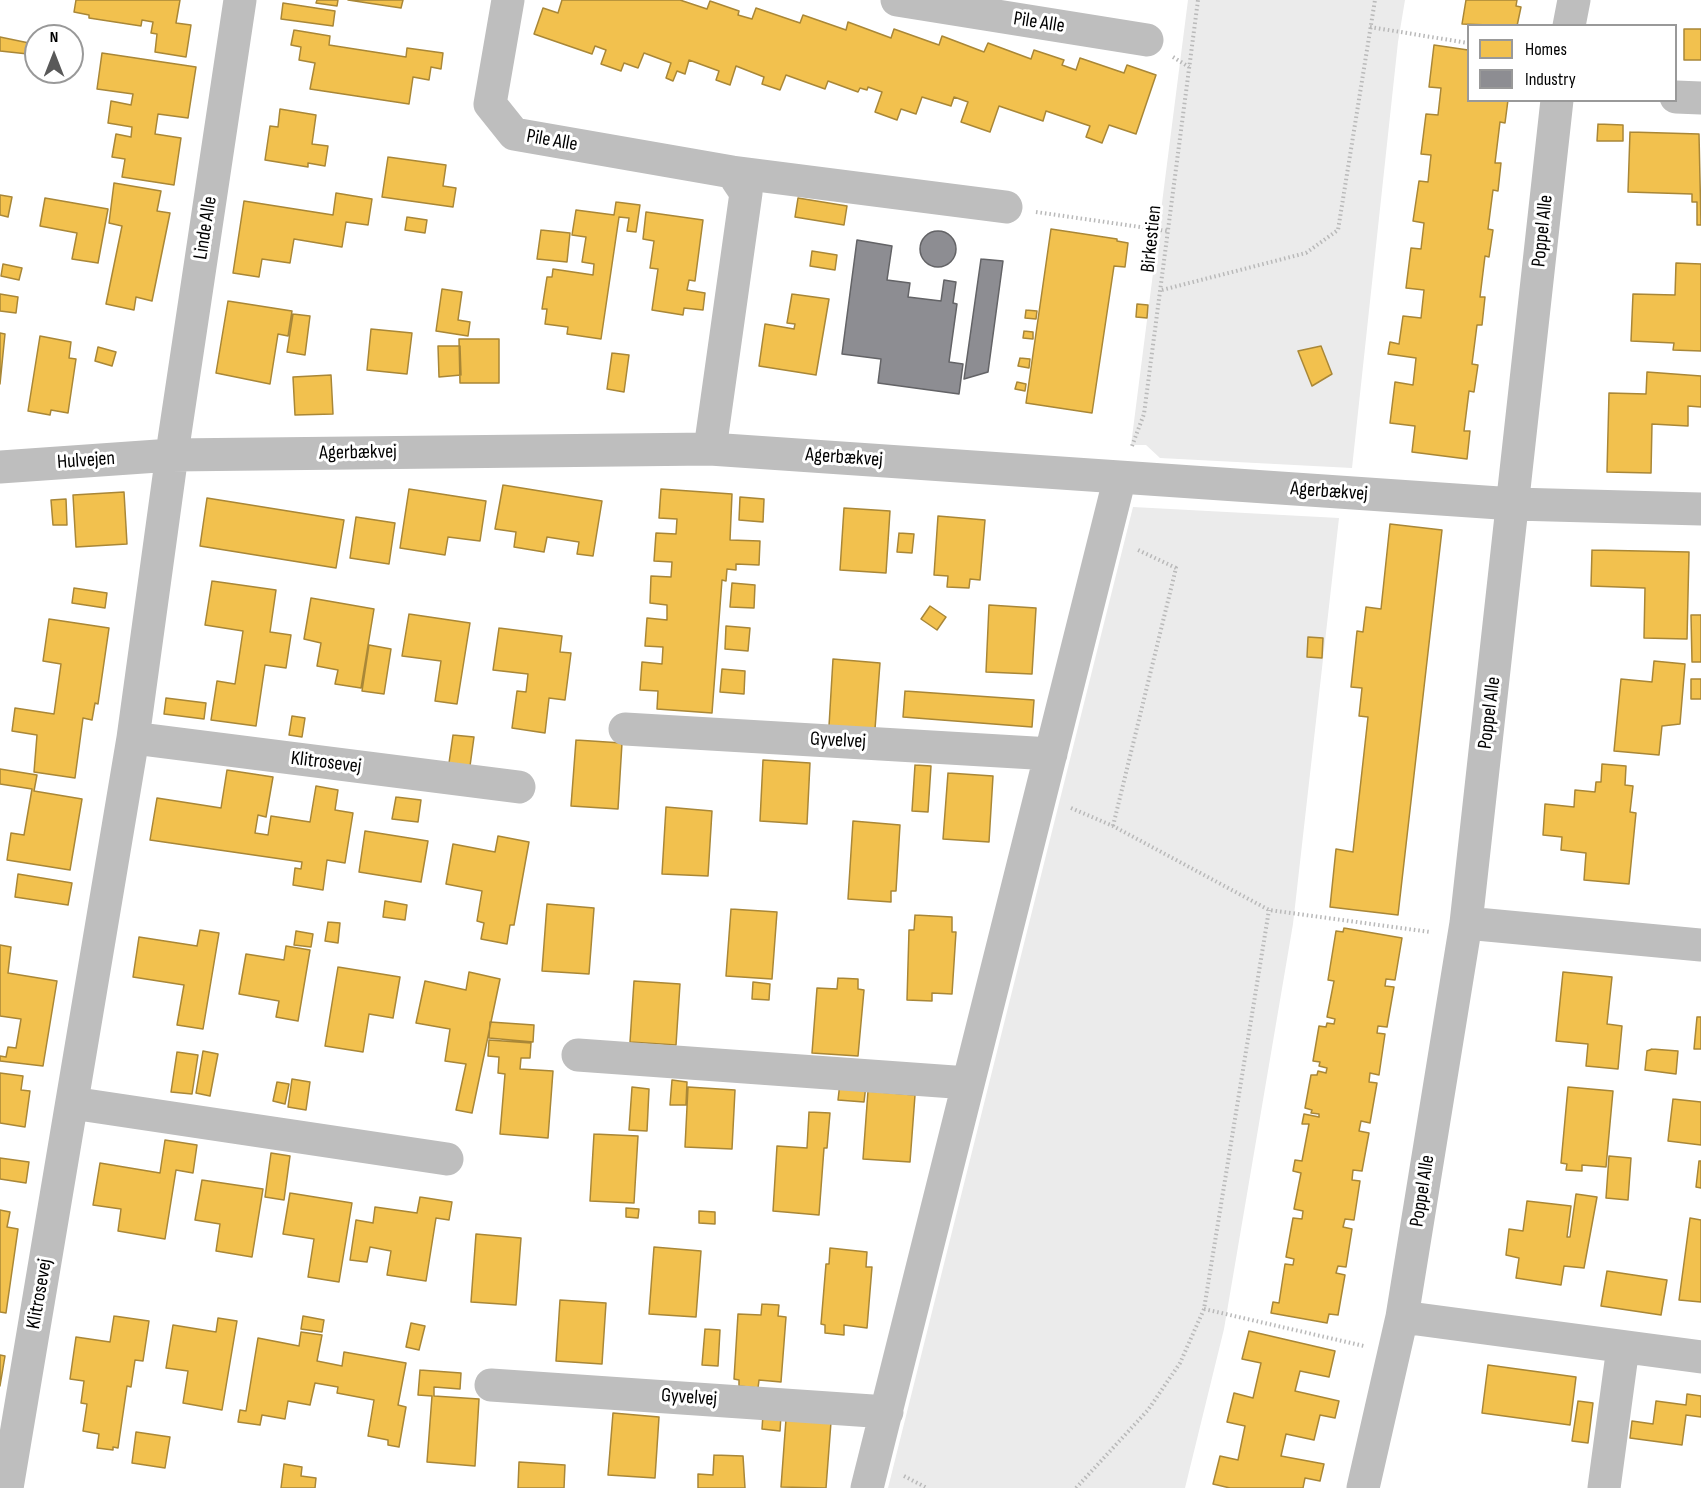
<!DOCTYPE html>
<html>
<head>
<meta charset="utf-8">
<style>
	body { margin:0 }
	#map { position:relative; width:1701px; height:1488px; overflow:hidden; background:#fff; font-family:"Sofia Sans Condensed",sans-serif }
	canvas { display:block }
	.legend { position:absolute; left:1467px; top:24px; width:210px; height:78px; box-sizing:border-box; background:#fff; border:2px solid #999; margin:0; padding:8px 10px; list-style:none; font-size:18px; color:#000 }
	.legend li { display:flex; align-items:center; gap:12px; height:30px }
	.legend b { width:30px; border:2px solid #999 }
	.north { position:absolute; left:24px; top:24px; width:60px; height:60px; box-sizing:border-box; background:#fff; border:2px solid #999; border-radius:50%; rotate:0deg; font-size:16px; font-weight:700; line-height:24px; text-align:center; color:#000 }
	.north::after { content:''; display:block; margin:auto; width:21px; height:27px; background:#595959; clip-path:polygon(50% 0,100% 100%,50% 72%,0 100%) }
</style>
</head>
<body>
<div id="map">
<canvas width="1701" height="1488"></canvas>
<ul class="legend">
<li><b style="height:16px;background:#f2c14e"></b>Homes</li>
<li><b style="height:16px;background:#8d8d92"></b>Industry</li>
</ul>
<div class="north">N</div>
</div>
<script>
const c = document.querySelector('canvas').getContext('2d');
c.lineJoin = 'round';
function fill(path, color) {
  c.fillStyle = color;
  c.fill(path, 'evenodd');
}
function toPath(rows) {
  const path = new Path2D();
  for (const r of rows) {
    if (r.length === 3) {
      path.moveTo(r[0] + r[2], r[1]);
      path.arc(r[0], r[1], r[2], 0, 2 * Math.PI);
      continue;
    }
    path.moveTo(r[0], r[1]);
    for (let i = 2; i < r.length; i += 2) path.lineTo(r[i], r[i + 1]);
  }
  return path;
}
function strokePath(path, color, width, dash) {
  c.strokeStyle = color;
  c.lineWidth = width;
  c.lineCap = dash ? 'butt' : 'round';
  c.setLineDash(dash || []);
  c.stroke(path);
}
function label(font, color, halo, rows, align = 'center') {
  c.font = font + ' "Sofia Sans Condensed",sans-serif';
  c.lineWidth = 6;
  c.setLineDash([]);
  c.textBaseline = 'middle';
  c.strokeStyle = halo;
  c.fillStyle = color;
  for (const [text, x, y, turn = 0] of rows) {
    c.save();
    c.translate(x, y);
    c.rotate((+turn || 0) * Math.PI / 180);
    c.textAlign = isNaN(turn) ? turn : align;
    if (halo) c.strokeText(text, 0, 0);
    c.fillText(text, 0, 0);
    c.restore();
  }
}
fill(toPath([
	[1188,0,1405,0,1398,42,1352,468,1160,458,1146,445,1131,445],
	[1133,507,1339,518,1293,924,1224,1329,1185,1488,888,1488]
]), '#ebebeb');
const homes = toPath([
	[76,0,180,0,176,23,191,25,186,57,155,52,157,34,151,33,153,22,142,20,141,26,89,18,89,15,74,12,76,0],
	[317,0,338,0,337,6,316,3,317,0],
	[348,0,403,0,401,8,348,0],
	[562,0,680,0,707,9,710,1,739,11,738,15,752,19,756,8,800,23,803,15,846,30,848,22,891,38,894,29,939,45,942,36,984,52,988,43,1031,59,1034,50,1064,60,1062,65,1076,70,1080,58,1124,73,1127,65,1156,75,1136,134,1109,125,1102,143,1086,137,1090,126,1046,111,1043,121,999,106,990,132,961,122,968,102,954,97,951,106,922,97,916,114,901,109,897,120,875,112,882,92,868,87,867,90,860,88,858,92,828,81,825,89,786,75,780,90,762,84,764,77,736,66,730,85,716,80,719,71,689,60,685,74,677,71,673,81,666,78,671,63,644,53,638,68,624,63,621,71,601,64,606,50,595,46,592,54,534,34,543,8,558,13,562,0],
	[1466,0,1517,0,1516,6,1521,7,1517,26,1462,24,1466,0],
	[283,3,335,11,333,26,281,19,283,3],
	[1684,29,1701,29,1701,60,1684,60,1684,29],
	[294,30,330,36,329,45,406,57,407,48,443,53,441,69,431,67,429,80,413,77,409,104,310,89,315,63,299,60,301,47,291,45,294,30],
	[0,37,29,43,28,54,0,51,0,37],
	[1434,45,1468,50,1468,100,1508,100,1505,123,1500,122,1495,163,1501,163,1498,191,1493,190,1488,229,1493,230,1489,257,1485,256,1480,297,1485,297,1482,325,1477,325,1472,364,1478,365,1474,392,1469,391,1464,431,1470,431,1467,459,1412,452,1415,426,1390,423,1395,382,1413,385,1416,358,1388,354,1390,342,1399,344,1403,316,1421,318,1424,290,1406,288,1411,248,1421,249,1424,223,1413,221,1419,181,1428,182,1431,155,1421,154,1426,114,1438,115,1441,88,1429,87,1434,45],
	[102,53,196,67,188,118,158,114,155,134,181,138,174,185,122,177,125,159,112,157,116,134,131,137,132,127,108,123,111,101,131,105,133,94,97,89,102,53],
	[280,109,316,115,312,144,328,146,325,166,308,163,308,167,265,160,270,126,278,127,280,109],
	[1598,124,1623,125,1623,141,1597,141,1598,124],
	[1630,132,1699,134,1701,225,1697,225,1697,202,1692,202,1692,194,1628,192,1630,132],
	[388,157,446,165,443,186,456,188,453,207,382,197,388,157],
	[114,183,161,191,157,211,170,213,152,301,136,297,134,310,106,304,122,226,109,223,114,183],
	[336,193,372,199,368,225,346,222,342,247,294,239,290,263,262,259,259,277,233,273,244,201,333,215,336,193],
	[0,195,12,197,8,217,0,215,0,195],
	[45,198,108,209,98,263,72,259,77,233,40,226,45,198],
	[798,198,847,206,844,225,795,217,798,198],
	[616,202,640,205,636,232,627,231,629,218,619,217,601,339,567,334,568,327,545,324,547,309,542,309,547,277,552,277,553,269,593,275,594,264,582,262,586,237,572,235,576,210,614,215,616,202],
	[646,212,703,220,695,281,689,280,687,290,705,293,703,310,684,308,683,315,652,310,658,269,650,268,654,241,643,239,646,212],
	[407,217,427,220,425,233,405,230,407,217],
	[1051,229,1117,239,1117,241,1128,243,1125,267,1114,266,1092,413,1026,403,1051,229],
	[541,230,570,233,567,262,537,259,541,230],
	[812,251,837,255,835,270,810,266,812,251],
	[1676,263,1701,264,1701,351,1673,350,1674,343,1631,341,1633,294,1675,295,1676,263],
	[3,264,22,268,19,280,1,276,3,264],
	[442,289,462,292,458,320,470,322,468,336,436,331,442,289],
	[0,294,18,297,16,313,0,311,0,294],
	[792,294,829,299,816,375,759,366,765,324,794,329,795,324,787,323,792,294],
	[228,301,292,311,288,336,278,334,270,384,216,373,228,301],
	[1137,304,1148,305,1147,318,1136,317,1137,304],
	[1026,310,1037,311,1036,319,1025,318,1026,310],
	[293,314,310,316,305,355,287,352,293,314],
	[371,329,412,333,407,374,367,370,371,329],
	[1024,331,1033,332,1033,339,1023,338,1024,331],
	[0,333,5,334,0,384,0,333],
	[40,336,71,342,69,358,76,359,68,413,51,410,50,415,28,411,40,336],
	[459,339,499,339,499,383,460,383,459,339],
	[438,346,460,346,461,375,439,377,438,346],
	[1321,346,1332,374,1312,386,1298,351,1321,346],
	[98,347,116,352,112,366,95,361,98,347],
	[612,353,629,355,624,392,607,389,612,353],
	[1020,358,1030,359,1029,368,1018,366,1020,358],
	[1647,372,1701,376,1701,407,1688,406,1688,426,1652,424,1651,473,1607,472,1609,393,1646,394,1647,372],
	[331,375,333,414,295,415,293,377,331,375],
	[1017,382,1026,384,1025,391,1015,389,1017,382],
	[503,485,602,501,593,556,577,554,579,542,547,537,544,552,514,547,516,532,495,529,503,485],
	[409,489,486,501,480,541,448,537,445,555,400,548,409,489],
	[661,489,732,494,730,540,760,541,759,565,736,564,736,570,727,569,726,581,722,580,712,713,657,709,658,691,640,690,642,662,662,664,663,647,645,646,647,618,667,620,667,605,650,603,651,576,671,577,672,562,654,561,656,533,676,534,677,519,659,518,661,489],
	[124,492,127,544,76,547,73,495,124,492],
	[740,497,764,499,763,522,739,520,740,497],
	[207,498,344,520,336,568,200,546,207,498],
	[66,499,67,525,53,525,51,500,66,499],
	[844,508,890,511,886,573,840,570,844,508],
	[938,516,985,520,980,580,970,579,969,588,947,587,948,576,934,575,938,516],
	[356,517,395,523,389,564,350,558,356,517],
	[1390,524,1442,530,1398,915,1330,907,1336,849,1353,852,1368,717,1359,716,1362,688,1351,687,1357,631,1363,632,1366,607,1381,609,1390,524],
	[899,533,914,534,912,553,897,552,899,533],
	[1592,550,1689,552,1687,639,1644,638,1645,588,1591,586,1592,550],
	[212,581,276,590,270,632,291,635,286,668,265,665,256,726,211,720,217,681,235,684,243,631,205,625,212,581],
	[732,583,755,585,754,608,730,607,732,583],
	[74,588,107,593,105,608,72,603,74,588],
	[311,598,374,609,361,688,335,684,338,670,317,666,321,643,304,639,311,598],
	[989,605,1036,608,1032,674,986,672,989,605],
	[930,606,946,617,937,630,921,619,930,606],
	[409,614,470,623,457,704,435,701,441,661,402,656,409,614],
	[1691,615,1701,615,1701,662,1692,662,1691,615],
	[49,619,109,628,98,704,95,703,92,720,83,718,75,778,34,772,37,735,12,731,15,708,54,714,61,664,43,661,49,619],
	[726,626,750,628,748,651,725,649,726,626],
	[499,628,562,636,560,652,571,653,565,700,549,698,545,733,512,728,517,691,526,692,528,674,493,670,499,628],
	[1308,637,1323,638,1322,658,1307,657,1308,637],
	[369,645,391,649,384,694,362,691,369,645],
	[833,659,880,663,875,729,829,726,833,659],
	[1654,661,1685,664,1680,724,1662,726,1659,755,1614,751,1621,679,1652,682,1654,661],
	[722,669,745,671,744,694,720,692,722,669],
	[1691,679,1701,679,1701,699,1691,699,1691,679],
	[905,691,1034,700,1032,727,903,717,905,691],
	[166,698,206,703,204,719,164,714,166,698],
	[292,716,305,718,302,737,289,735,292,716],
	[453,735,474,737,470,766,449,763,453,735],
	[576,740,622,743,618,809,571,806,576,740],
	[763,760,810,763,807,824,760,821,763,760],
	[1602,764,1626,766,1625,785,1633,786,1630,812,1636,813,1629,884,1584,880,1586,853,1561,850,1562,837,1543,835,1545,804,1574,807,1575,790,1595,792,1596,782,1601,782,1602,764],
	[915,765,931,766,928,812,912,811,915,765],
	[0,769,37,775,34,791,82,799,70,870,7,860,11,833,24,835,32,789,0,784,0,769],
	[227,770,273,777,266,817,258,815,255,833,268,835,271,816,310,822,316,786,338,790,335,810,353,813,345,863,327,860,323,890,293,885,295,868,301,869,302,862,150,840,157,798,221,808,227,770],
	[948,773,993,776,989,842,943,839,948,773],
	[396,797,421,800,418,822,392,819,396,797],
	[666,807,712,811,708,876,662,874,666,807],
	[853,821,900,825,896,891,891,891,891,902,848,899,853,821],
	[365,831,428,841,421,882,359,872,365,831],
	[498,836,529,842,514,925,510,925,507,944,481,939,484,923,477,921,482,891,446,884,453,844,495,852,498,836],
	[18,874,72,883,68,905,15,897,18,874],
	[385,901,407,905,405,920,383,917,385,901],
	[547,904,594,908,589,974,542,971,547,904],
	[731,909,777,912,772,979,726,976,731,909],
	[915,915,952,917,952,932,956,932,952,994,932,993,932,1001,907,1000,909,930,914,930,915,915],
	[328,922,340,923,338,943,325,941,328,922],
	[1344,928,1402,938,1395,980,1386,979,1385,986,1394,987,1387,1027,1378,1026,1377,1033,1385,1034,1379,1075,1370,1073,1369,1082,1377,1083,1370,1123,1361,1121,1359,1131,1369,1133,1362,1171,1353,1170,1352,1180,1360,1181,1354,1220,1345,1219,1343,1227,1352,1229,1346,1267,1338,1266,1336,1273,1345,1275,1338,1315,1329,1314,1327,1323,1271,1313,1273,1302,1279,1303,1285,1264,1293,1265,1294,1259,1286,1257,1293,1218,1302,1219,1303,1211,1294,1209,1301,1173,1293,1171,1295,1160,1302,1161,1309,1124,1302,1124,1304,1114,1319,1117,1319,1114,1311,1113,1312,1110,1305,1108,1311,1075,1317,1075,1318,1071,1326,1073,1327,1068,1319,1066,1320,1062,1313,1061,1319,1026,1326,1027,1327,1023,1334,1024,1335,1019,1327,1017,1334,981,1328,980,1336,931,1343,932,1344,928],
	[200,930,219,933,203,1029,177,1025,184,985,133,977,139,937,197,946,200,930],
	[296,931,313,934,311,947,294,945,296,931],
	[0,945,11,947,8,973,57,981,43,1066,0,1061,0,1056,6,1057,8,1047,16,1048,21,1019,0,1016,0,945],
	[286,946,310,950,298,1021,276,1017,279,1001,239,994,246,954,284,960,286,946],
	[338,967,400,977,393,1018,369,1014,363,1052,325,1046,338,967],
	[469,972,500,979,472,1113,456,1110,466,1064,445,1061,450,1029,416,1023,425,981,466,990,469,972],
	[1563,972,1612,977,1607,1024,1622,1026,1618,1069,1586,1066,1588,1044,1556,1041,1563,972],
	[838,978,858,979,858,989,864,990,858,1056,812,1053,817,988,837,989,838,978],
	[634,981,680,984,676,1045,630,1042,634,981],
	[753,982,770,984,769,1000,752,999,753,982],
	[1697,1017,1701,1017,1701,1049,1694,1049,1697,1017],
	[490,1022,534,1025,533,1042,489,1038,490,1022],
	[489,1040,531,1043,530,1058,521,1058,520,1069,553,1071,548,1138,500,1134,505,1074,498,1073,499,1057,488,1056,489,1040],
	[1652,1049,1678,1051,1676,1074,1645,1070,1647,1051,1652,1049],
	[203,1051,218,1054,210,1096,196,1093,203,1051],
	[177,1052,198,1055,192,1094,171,1092,177,1052],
	[0,1073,23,1076,21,1090,30,1091,25,1127,0,1123,0,1073],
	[292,1079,310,1082,306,1110,288,1107,292,1079],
	[672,1080,687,1082,686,1105,670,1105,672,1080],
	[277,1082,289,1084,285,1104,273,1101,277,1082],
	[840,1083,866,1085,864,1102,838,1100,840,1083],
	[632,1087,649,1089,647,1131,629,1130,632,1087],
	[688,1087,735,1090,732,1149,685,1147,688,1087],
	[1568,1087,1613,1091,1606,1167,1582,1165,1582,1171,1566,1170,1567,1164,1561,1163,1568,1087],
	[868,1091,915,1095,910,1162,863,1159,868,1091],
	[1673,1099,1701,1102,1701,1145,1668,1141,1673,1099],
	[809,1112,830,1113,827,1148,824,1148,819,1215,773,1211,777,1146,807,1148,809,1112],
	[594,1134,638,1136,634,1203,590,1201,594,1134],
	[165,1140,197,1145,193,1173,176,1170,165,1239,118,1231,121,1209,93,1205,100,1163,160,1173,165,1140],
	[271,1153,290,1156,284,1200,265,1197,271,1153],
	[1609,1156,1631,1158,1628,1200,1606,1198,1609,1156],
	[0,1158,29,1162,26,1183,0,1179,0,1158],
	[1699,1161,1701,1161,1701,1188,1696,1187,1699,1161],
	[202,1180,263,1189,252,1257,216,1251,220,1224,195,1220,202,1180],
	[290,1193,352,1203,339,1282,308,1277,314,1239,283,1234,290,1193],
	[1576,1194,1597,1197,1584,1268,1564,1266,1561,1285,1516,1278,1519,1258,1506,1255,1509,1229,1523,1231,1527,1201,1571,1206,1567,1237,1570,1237,1576,1194],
	[420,1197,452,1202,449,1220,436,1218,426,1281,387,1275,391,1251,370,1247,367,1262,350,1260,356,1220,373,1223,375,1207,417,1213,420,1197],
	[626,1208,639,1209,638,1218,626,1217,626,1208],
	[0,1210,10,1212,7,1227,18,1229,6,1313,0,1312,0,1210],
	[699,1211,715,1212,715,1224,699,1223,699,1211],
	[1690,1218,1701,1220,1701,1302,1679,1300,1690,1218],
	[476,1234,521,1238,516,1305,471,1302,476,1234],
	[654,1247,701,1251,696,1317,649,1314,654,1247],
	[830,1248,867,1252,866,1267,872,1267,867,1328,844,1325,844,1335,825,1333,825,1325,821,1324,826,1264,829,1264,830,1248],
	[1607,1271,1667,1280,1661,1315,1601,1306,1607,1271],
	[560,1300,606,1303,602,1364,556,1361,560,1300],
	[762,1304,779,1305,778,1316,786,1317,781,1382,759,1380,758,1388,739,1386,739,1380,734,1379,738,1314,761,1315,762,1304],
	[114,1316,149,1321,143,1361,135,1360,131,1387,127,1386,118,1448,113,1447,113,1450,97,1448,99,1434,83,1431,87,1404,81,1403,84,1381,70,1379,76,1337,110,1342,114,1316],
	[303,1316,324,1320,322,1332,301,1329,303,1316],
	[218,1318,237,1321,222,1410,183,1403,188,1371,166,1368,173,1325,216,1332,218,1318],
	[411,1323,425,1326,419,1350,406,1347,411,1323],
	[705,1329,720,1330,718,1366,702,1365,705,1329],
	[1249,1331,1335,1351,1329,1377,1300,1371,1295,1391,1339,1401,1335,1418,1320,1415,1314,1440,1286,1434,1281,1456,1324,1464,1320,1481,1305,1478,1303,1488,1230,1488,1213,1484,1220,1456,1238,1460,1245,1426,1227,1422,1234,1393,1253,1398,1261,1363,1242,1359,1249,1331],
	[301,1332,322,1335,317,1361,342,1366,344,1352,406,1363,398,1405,406,1407,399,1447,388,1445,388,1440,368,1436,374,1400,337,1393,338,1387,315,1383,310,1405,288,1401,285,1419,262,1415,260,1425,238,1422,240,1410,246,1411,258,1338,299,1346,301,1332],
	[0,1355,5,1356,0,1386,0,1355],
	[1488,1365,1576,1377,1570,1425,1482,1413,1488,1365],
	[420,1370,461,1373,460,1389,434,1387,434,1396,479,1399,475,1466,427,1462,432,1396,418,1395,420,1370],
	[1687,1394,1701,1396,1701,1417,1686,1415,1682,1445,1630,1438,1632,1421,1653,1424,1656,1401,1686,1405,1687,1394],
	[1578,1401,1593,1403,1588,1443,1572,1441,1578,1401],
	[613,1413,659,1417,655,1478,608,1475,613,1413],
	[763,1414,781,1415,780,1431,762,1429,763,1414],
	[786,1419,831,1422,826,1488,781,1487,786,1419],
	[136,1432,170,1437,165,1468,132,1463,136,1432],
	[714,1455,743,1456,745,1488,698,1488,698,1474,713,1475,714,1455],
	[519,1462,565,1465,564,1488,518,1488,519,1462],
	[284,1464,302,1467,301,1476,316,1478,315,1488,281,1488,284,1464]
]);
fill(homes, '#f2c14e');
strokePath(homes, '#a98737', 1.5);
const industry = toPath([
	[938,249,18],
	[857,240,892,246,887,280,910,283,908,297,941,301,944,280,956,282,953,303,957,304,949,362,963,364,959,394,878,383,881,359,842,354,857,240],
	[981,259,1003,261,988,372,964,379,981,259]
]);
fill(industry, '#8d8d92');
strokePath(industry, '#636366', 1.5);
strokePath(toPath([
	[1370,27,1468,43],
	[1173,57,1189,67],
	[1036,212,1168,231],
	[1162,290,1306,253,1338,230,1375,0],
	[1132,446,1144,414,1198,0],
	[1071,808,1113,826,1269,910,1430,932],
	[1113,826,1176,568,1136,549],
	[1204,1309,1364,1346],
	[904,1476,927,1488],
	[1076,1488,1148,1410,1180,1363,1204,1309,1269,910]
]), '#b9b9b9', 4, [1.5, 3]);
strokePath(toPath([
	[508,0,490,104,514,134,732,172,746,193,710,449],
	[897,0,1147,40],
	[1569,26,1574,0],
	[1676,97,1701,98],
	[732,172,1006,207],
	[0,467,172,455,710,449,1514,504,1701,509],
	[625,729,1051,754],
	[133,738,519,787],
	[1466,923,1701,945],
	[578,1055,968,1083],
	[72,1103,447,1159],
	[1402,1317,1701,1357],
	[491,1385,887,1412],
	[7,1488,133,738,174,440,240,0],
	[867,1488,1120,477],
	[1363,1488,1402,1317,1466,923,1557,100],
	[1604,1488,1623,1347]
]), '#bebebe', 33);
label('20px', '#000', '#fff', [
	["Pile Alle",1039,23,9],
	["Pile Alle",552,141,10],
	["Linde Alle",206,228,-81],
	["Poppel Alle",1543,231,-84],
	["Birkestien",1152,239,-84],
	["Agerbækvej",358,453,-1],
	["Agerbækvej",844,458,4],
	["Hulvejen",86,461,-4],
	["Agerbækvej",1329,492,4],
	["Poppel Alle",1490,713,-83],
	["Gyvelvej",838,741,3],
	["Klitrosevej",326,763,7],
	["Poppel Alle",1423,1191,-81],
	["Klitrosevej",40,1294,-80],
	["Gyvelvej",689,1398,4]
]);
</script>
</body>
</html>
